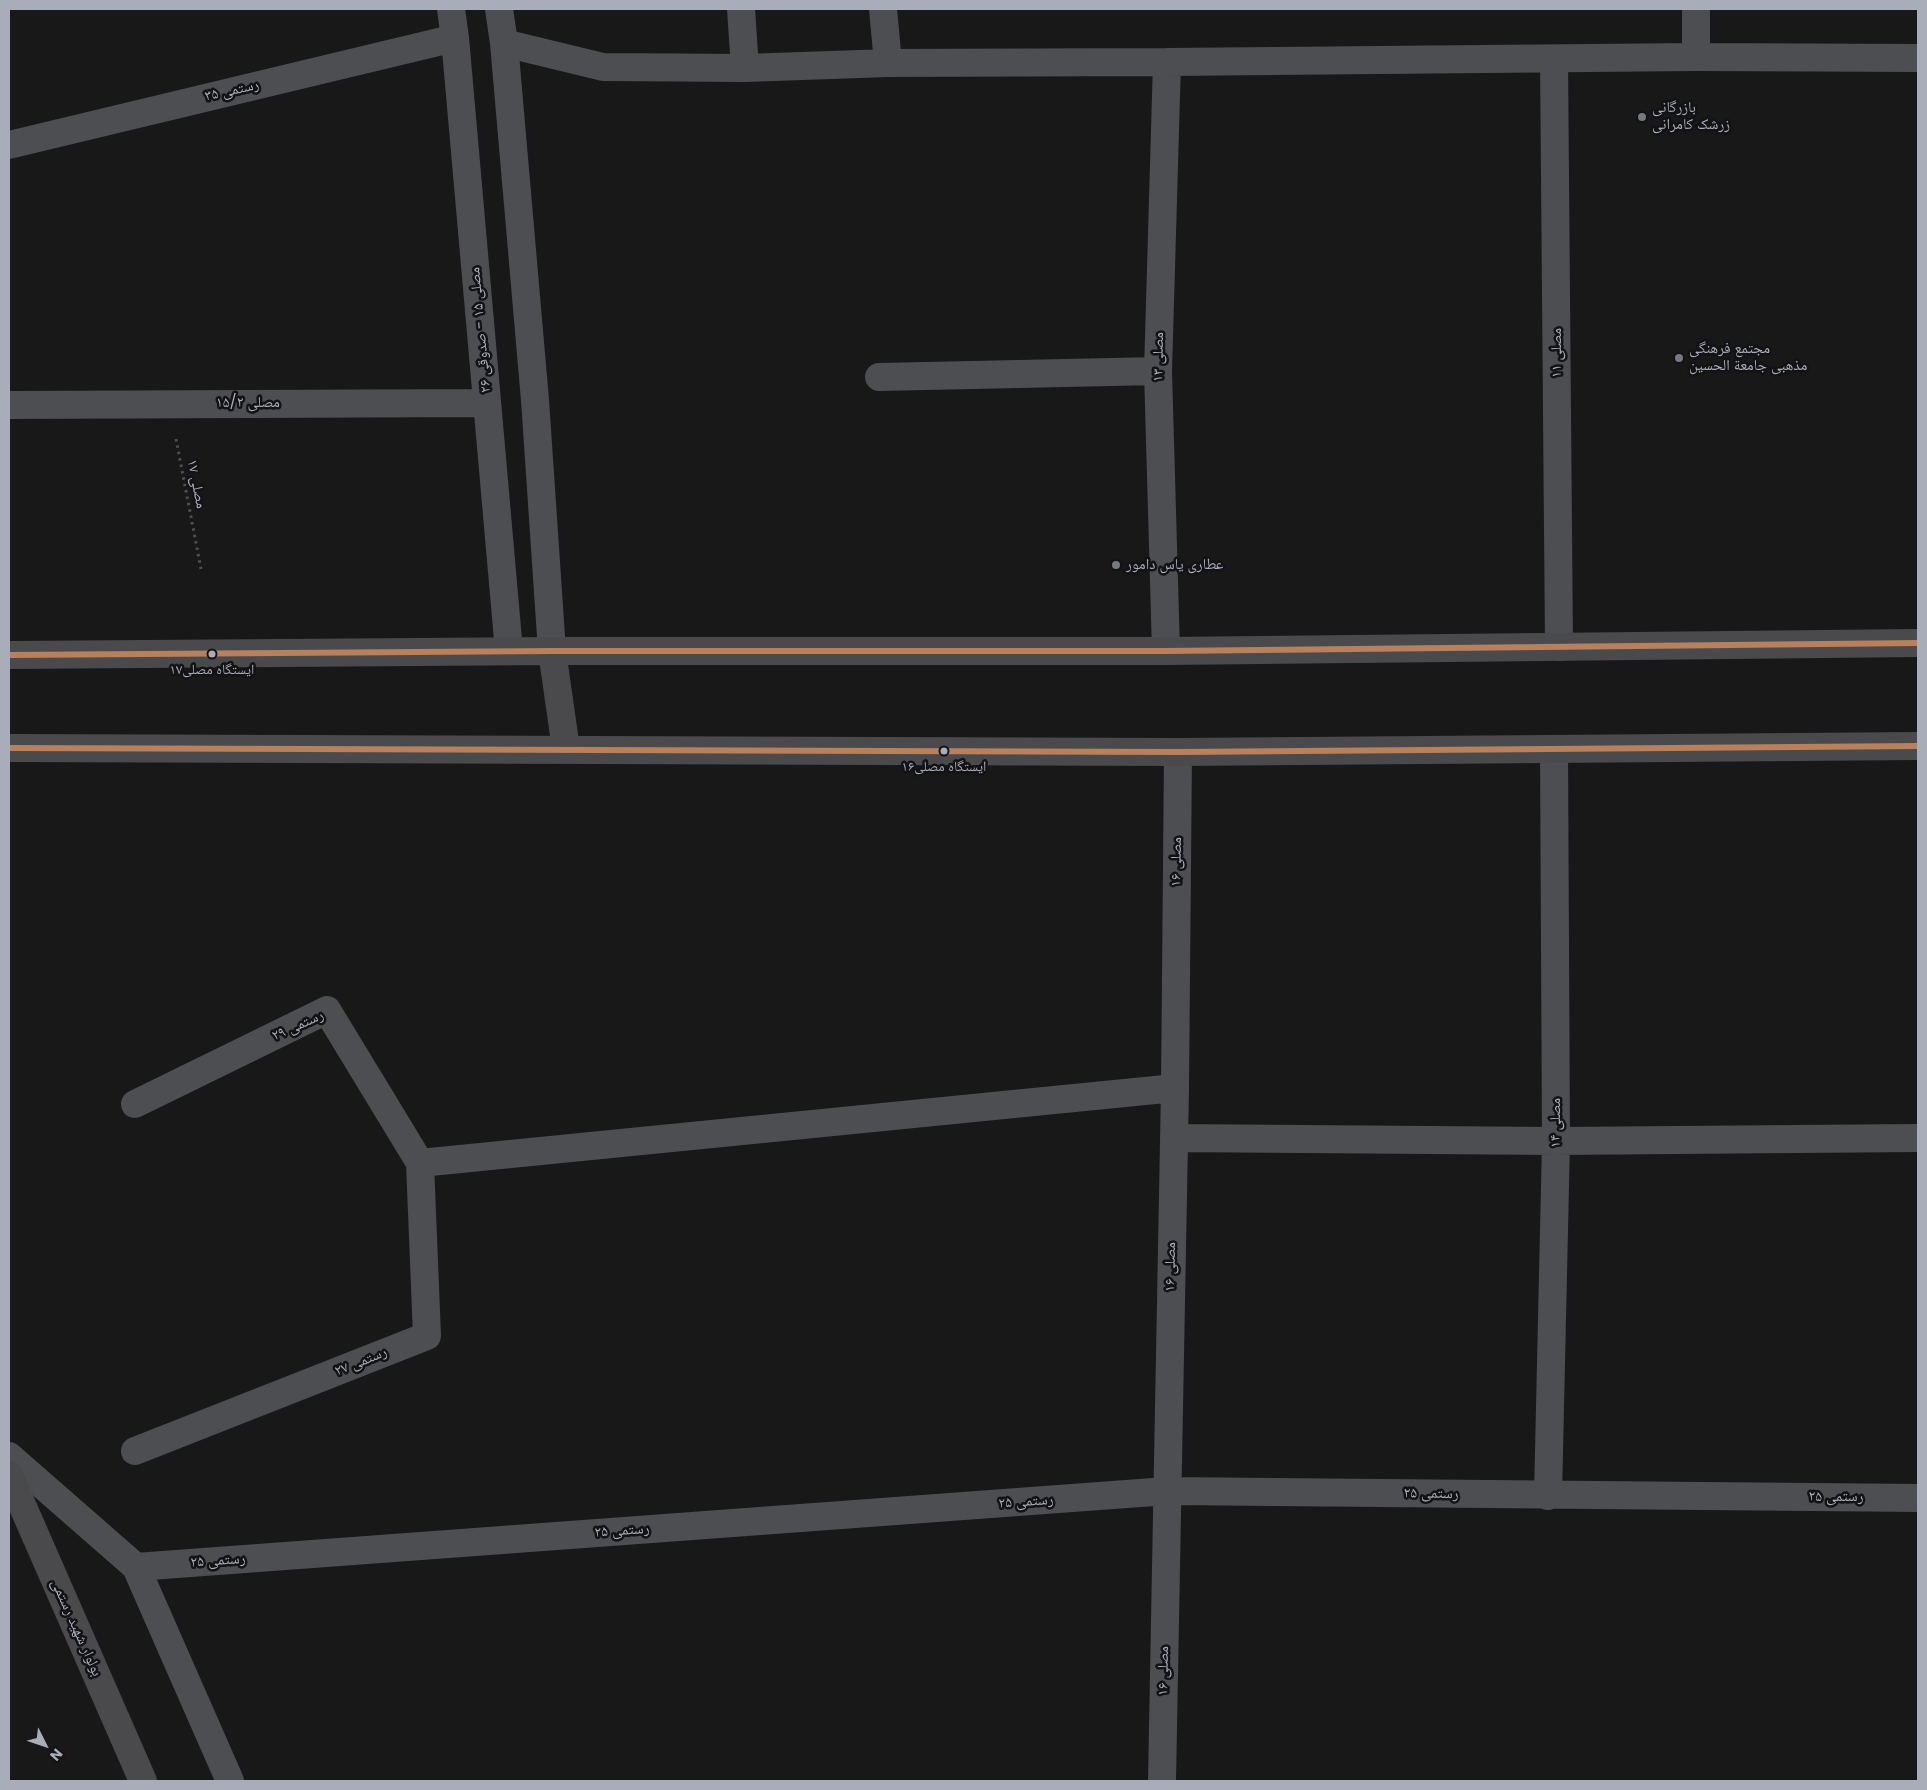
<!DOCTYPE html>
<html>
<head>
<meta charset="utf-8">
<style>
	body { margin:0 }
	#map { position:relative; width:1927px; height:1790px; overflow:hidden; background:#181819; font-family:Poppins,sans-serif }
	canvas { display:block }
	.frame { position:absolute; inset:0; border:10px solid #a9adba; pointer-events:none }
	.north { position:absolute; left:20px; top:1720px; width:50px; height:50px; -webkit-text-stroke:4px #131215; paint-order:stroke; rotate:131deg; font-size:14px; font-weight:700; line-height:20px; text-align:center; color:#a9adba }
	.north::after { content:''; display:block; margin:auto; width:18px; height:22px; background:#a9adba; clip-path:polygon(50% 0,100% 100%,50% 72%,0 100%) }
</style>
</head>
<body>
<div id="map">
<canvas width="1927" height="1790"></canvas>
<div class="frame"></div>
<div class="north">N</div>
</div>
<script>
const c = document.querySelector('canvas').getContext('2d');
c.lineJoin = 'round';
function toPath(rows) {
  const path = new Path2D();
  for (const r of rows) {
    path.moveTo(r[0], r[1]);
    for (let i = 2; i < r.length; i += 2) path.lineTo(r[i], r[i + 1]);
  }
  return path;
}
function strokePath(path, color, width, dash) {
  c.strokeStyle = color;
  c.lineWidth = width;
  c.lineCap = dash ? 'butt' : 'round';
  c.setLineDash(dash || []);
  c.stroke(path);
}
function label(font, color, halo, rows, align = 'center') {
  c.font = font + ' Poppins,"Noto Naskh Arabic",sans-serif';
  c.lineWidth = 5;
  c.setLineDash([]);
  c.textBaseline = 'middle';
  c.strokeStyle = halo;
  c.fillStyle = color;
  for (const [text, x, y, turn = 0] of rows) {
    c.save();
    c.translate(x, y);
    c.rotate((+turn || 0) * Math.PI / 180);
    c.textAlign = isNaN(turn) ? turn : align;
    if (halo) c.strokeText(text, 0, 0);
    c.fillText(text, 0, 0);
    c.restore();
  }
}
strokePath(toPath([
	[176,439,201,569]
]), '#4e4f53', 3, [2.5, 4]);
strokePath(toPath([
	[451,9,455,38,509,651],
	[499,9,504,43,535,400,552,651],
	[741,9,745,68],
	[883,9,888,63],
	[1696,9,1696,57],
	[504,43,603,67,745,68,888,63,1167,62,1696,57,1918,58],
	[1554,59,1559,647],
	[9,145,455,38],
	[879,377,1158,371],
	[9,405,487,403],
	[1166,651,1158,371,1167,62],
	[1174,1138,1556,1141,1918,1138],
	[420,1163,1175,1088],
	[135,1451,427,1336,420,1163,327,1010,135,1104],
	[9,1456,136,1567,230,1781],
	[1548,1496,1556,1141,1554,750],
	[136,1567,1167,1491,1918,1498],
	[1162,1781,1175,1088,1178,752]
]), '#4c4e52', 28);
strokePath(toPath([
	[552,651,566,749],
	[9,655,552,651,1166,651,1918,643],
	[9,748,1178,752,1918,746],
	[9,1475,143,1781]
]), '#4a4a4d', 28);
strokePath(toPath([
	[9,655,552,651,1166,651,1918,643],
	[9,748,1178,752,1918,746]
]), '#b6815c', 6);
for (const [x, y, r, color] of [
	[1642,117,5,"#767982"],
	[1679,358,5,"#767982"],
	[1116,565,5,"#767982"],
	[212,654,4.5,"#a9adba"],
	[944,751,4.5,"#a9adba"]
]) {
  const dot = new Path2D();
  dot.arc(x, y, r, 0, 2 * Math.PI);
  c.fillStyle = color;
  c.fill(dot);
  strokePath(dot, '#131215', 2);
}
label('14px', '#a9adba', '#131215', [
	["ایستگاه مصلی۱۷",212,670],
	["ایستگاه مصلی۱۶",944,767]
]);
label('15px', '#a9adba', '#131215', [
	["رستمی ۳۵",232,91,-13],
	["مصلی ۱۵ - صدوقی ۲۶",481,330,-95],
	["مصلی ۱۱",1557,353,-90],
	["مصلی ۱۳",1159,357,-89],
	["مصلی ۱۵/۲",248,403],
	["مصلی ۱۷",196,484,79],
	["مصلی ۱۶",1177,862,-89],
	["رستمی ۲۹",298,1026,-24],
	["مصلی ۱۴",1556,1123,-90],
	["مصلی ۱۶",1171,1267,-89],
	["رستمی ۲۷",361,1362,-22],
	["رستمی ۲۵",1431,1494,1],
	["رستمی ۲۵",1836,1497],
	["رستمی ۲۵",1026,1502,-4],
	["رستمی ۲۵",622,1531,-4],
	["رستمی ۲۵",218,1561,-4],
	["بولوار شهید رستمی",76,1628,66],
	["مصلی ۱۶",1164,1671,-89]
]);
label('15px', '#a9adba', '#131215', [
	["بازرگانی",1652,108],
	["زرشک کامرانی",1652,125],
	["مجتمع فرهنگی",1689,349],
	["مذهبی جامعة الحسین",1689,366],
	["عطاری یاس دامور",1126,565]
], 'left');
</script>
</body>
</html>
